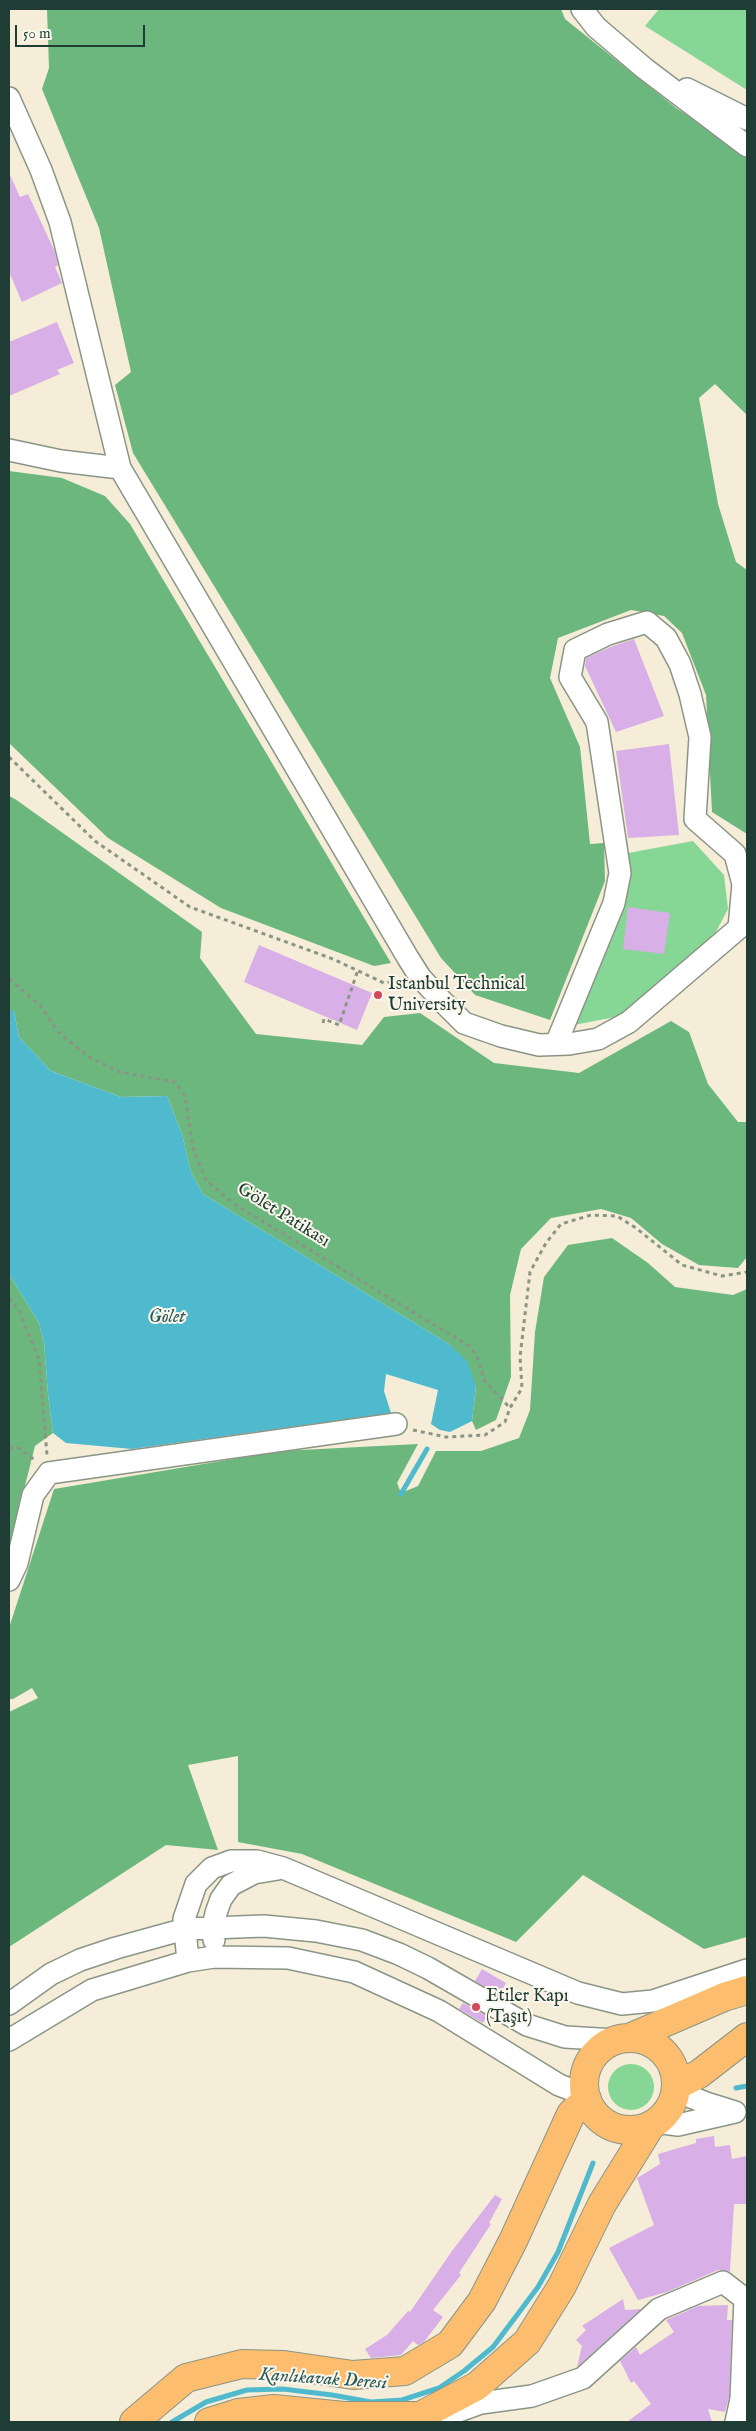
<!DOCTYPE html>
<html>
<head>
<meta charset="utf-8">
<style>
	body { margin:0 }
	#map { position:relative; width:756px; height:2431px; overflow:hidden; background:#f5edd8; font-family:"IM FELL English",serif }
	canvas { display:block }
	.frame { position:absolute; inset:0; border:10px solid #1f3d34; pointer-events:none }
	.scale { position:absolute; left:15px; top:25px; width:130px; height:22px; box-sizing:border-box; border:2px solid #1f3d34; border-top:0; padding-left:6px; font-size:15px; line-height:18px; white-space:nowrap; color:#1f3d34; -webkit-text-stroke:4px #fbf7ec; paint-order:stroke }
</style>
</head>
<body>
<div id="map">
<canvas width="756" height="2431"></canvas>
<div class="frame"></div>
<div class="scale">50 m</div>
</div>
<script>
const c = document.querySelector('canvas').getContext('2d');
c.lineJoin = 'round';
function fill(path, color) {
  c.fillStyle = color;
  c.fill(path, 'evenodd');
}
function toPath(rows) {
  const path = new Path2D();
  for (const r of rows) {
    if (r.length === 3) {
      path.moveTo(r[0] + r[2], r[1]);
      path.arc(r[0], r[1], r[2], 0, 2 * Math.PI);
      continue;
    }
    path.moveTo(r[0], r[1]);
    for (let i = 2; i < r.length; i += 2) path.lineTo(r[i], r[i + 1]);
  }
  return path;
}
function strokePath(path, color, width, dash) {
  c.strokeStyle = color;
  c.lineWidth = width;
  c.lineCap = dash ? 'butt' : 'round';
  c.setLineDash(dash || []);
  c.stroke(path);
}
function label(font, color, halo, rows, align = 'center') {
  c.font = font + ' "IM FELL English",serif';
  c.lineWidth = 4;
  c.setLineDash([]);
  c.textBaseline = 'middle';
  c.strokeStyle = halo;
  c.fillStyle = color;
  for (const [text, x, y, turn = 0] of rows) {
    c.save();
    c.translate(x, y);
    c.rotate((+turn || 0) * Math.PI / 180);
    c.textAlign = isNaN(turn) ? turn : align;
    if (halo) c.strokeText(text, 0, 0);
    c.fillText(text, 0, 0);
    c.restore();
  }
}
fill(toPath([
	[659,9,747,9,747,90,645,26],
	[693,841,724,875,728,909,710,943,620,1016,574,1025,623,854],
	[631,2087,23]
]), '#86d695');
fill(toPath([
	[47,9,561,9,565,19,676,108,747,155,747,415,715,384,699,398,718,504,736,562,747,570,747,834,712,812,706,695,682,633,664,616,631,610,558,638,550,678,580,747,590,844,604,843,605,881,550,1020,475,995,441,958,133,453,115,385,131,372,99,228,42,89,49,68],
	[9,471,62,478,105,496,130,524,391,963,374,966,221,908,108,838,9,743],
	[9,796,15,799,202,932,200,958,256,1034,362,1045,384,1017,420,1013,494,1063,579,1073,671,1021,689,1032,708,1084,738,1122,747,1122,747,1257,738,1268,699,1265,662,1244,631,1218,601,1209,551,1218,521,1249,510,1295,511,1377,496,1420,476,1430,472,1421,476,1386,449,1344,203,1194,191,1172,182,1134,167,1096,121,1097,51,1071,19,1037,14,1011,9,1011],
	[612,1238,648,1263,675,1287,733,1295,747,1289,747,1937,704,1949,583,1875,516,1942,302,1854,238,1842,238,1756,188,1765,218,1850,166,1845,9,1947,9,1712,38,1698,32,1688,13,1699,9,1699,9,1628,54,1489,281,1451,418,1444,397,1483,401,1493,418,1486,436,1451,481,1451,519,1438,530,1410,535,1332,544,1277,568,1245],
	[9,1274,39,1323,44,1342,48,1394,53,1433,35,1446,9,1549]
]), '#6cb77e');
fill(toPath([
	[9,1011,14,1011,19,1037,51,1071,121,1097,167,1096,182,1134,191,1172,203,1194,449,1344,467,1361,476,1386,472,1421,450,1432,440,1430,431,1424,438,1390,386,1374,384,1391,391,1413,132,1449,66,1443,53,1433,48,1394,44,1342,39,1323,9,1274]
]), '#4fb9cd');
strokePath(toPath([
	[401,1494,427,1449],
	[736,2088,747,2086],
	[172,2422,206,2402,247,2390,283,2389,332,2395,371,2402,402,2400,439,2388,464,2371,493,2347,538,2287,558,2252,593,2163]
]), '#4fb9cd', 5);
fill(toPath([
	[9,173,20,197,28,194,55,252,58,265,55,267,62,283,22,302,9,272],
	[57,322,74,363,57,370,60,374,9,396,9,342],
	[634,639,664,716,616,732,585,666,586,658,613,646],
	[669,744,679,835,628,838,616,751],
	[628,907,670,913,664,954,623,949],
	[259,945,372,993,357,1030,244,982],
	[482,1969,506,1983,499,1995,475,1981],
	[463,2003,487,2016,483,2023,459,2009],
	[714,2136,715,2147,730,2145,732,2159,747,2156,747,2204,734,2204,730,2272,718,2270,667,2292,638,2300,609,2248,654,2225,637,2178,660,2164,658,2154,696,2143,696,2139],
	[495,2195,502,2199,489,2223,491,2224,459,2273,461,2275,433,2310,443,2317,424,2342,418,2345,413,2341,401,2355,371,2358,365,2349,387,2335,408,2311,410,2312,452,2251],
	[623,2299,625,2310,641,2309,577,2367,582,2346,576,2340,586,2330,582,2326],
	[728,2305,727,2320,732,2320,729,2397,725,2412,708,2409,712,2422,627,2422,651,2404,634,2381,631,2383,620,2361,636,2347,640,2355,674,2332,666,2320,698,2306]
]), '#d8afe6');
const minor = toPath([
	[582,9,596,27,644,68,747,146],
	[687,89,747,119],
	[9,98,41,170,60,222,120,468,408,958,420,977,442,1001,464,1023,501,1036,539,1045,569,1044,598,1039,629,1022,747,921],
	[9,450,61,461,120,468],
	[556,1044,614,903,620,873,597,722,570,677,575,650,608,634,647,622,666,638,680,664,690,694,700,737,695,819,735,854,743,884,739,928],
	[9,1580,17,1563,33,1495,49,1473,396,1424],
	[214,1940,213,1927,216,1913,221,1899,231,1885,254,1873,278,1869],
	[188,1961,184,1919,196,1884,212,1868,231,1861,257,1861,283,1868,578,1993,622,2004,653,2001,747,1970],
	[9,2004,51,1974,80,1960,116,1948,185,1929,264,1926,316,1931,362,1940,399,1954,428,1968,527,2025,565,2037,616,2040],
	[9,2040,92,1990,188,1961,214,1957,288,1958,354,1972,439,2011,559,2085,585,2095],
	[676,2091,706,2103,735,2112],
	[656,2122,678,2125,735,2112],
	[430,2418,437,2419,481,2403,532,2396,583,2378,659,2309,723,2282,745,2299,741,2399,736,2422]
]);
const major = toPath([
	[629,2038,724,1997,747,1990],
	[630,2084,46],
	[676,2086,699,2074,747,2037],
	[134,2422,186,2378,242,2364,284,2365,353,2375,405,2371,450,2344,482,2301,513,2241,571,2114,587,2099],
	[209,2422,238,2413,274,2409,344,2416,420,2416,477,2386,527,2342,562,2286,602,2204,651,2125]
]);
strokePath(minor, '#8a9586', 24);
strokePath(major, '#8a9586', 30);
strokePath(toPath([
	[9,757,95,841,190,907,333,959,384,983,401,980],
	[9,979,41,1006,58,1032,89,1057,120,1072,175,1082,185,1096,193,1148,206,1180,234,1204,471,1347,479,1361,484,1380,510,1408],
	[323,1023,324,1019,339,1025,358,970],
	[9,1298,20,1313,39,1359,47,1455],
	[413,1430,446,1437,485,1435,505,1422,510,1408,522,1388,520,1357,530,1272,546,1243,561,1224,591,1215,617,1216,636,1228,682,1265,722,1276,747,1272],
	[9,1448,19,1448,36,1461]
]), '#8a9586', 3, [4, 4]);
strokePath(minor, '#fff', 21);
strokePath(major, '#fcbd6f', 28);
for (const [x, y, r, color] of [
	[378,995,5,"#d1495b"],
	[476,2007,5,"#d1495b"]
]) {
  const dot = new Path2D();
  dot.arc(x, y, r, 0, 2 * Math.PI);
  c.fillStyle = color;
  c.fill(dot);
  strokePath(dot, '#fbf7ec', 2);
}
label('18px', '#1f3d34', '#fbf7ec', [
	["Istanbul Technical",388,985],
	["University",388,1006],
	["Etiler Kapı",486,1997],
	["(Taşıt)",486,2018]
], 'left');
label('18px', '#1f3d34', '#fbf7ec', [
	["Gölet Patikası",283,1216,32]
]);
label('italic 19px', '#2b5c5a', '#fbf7ec', [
	["Gölet",167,1318],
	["Kanlıkavak Deresi",323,2380,4]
]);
</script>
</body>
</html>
